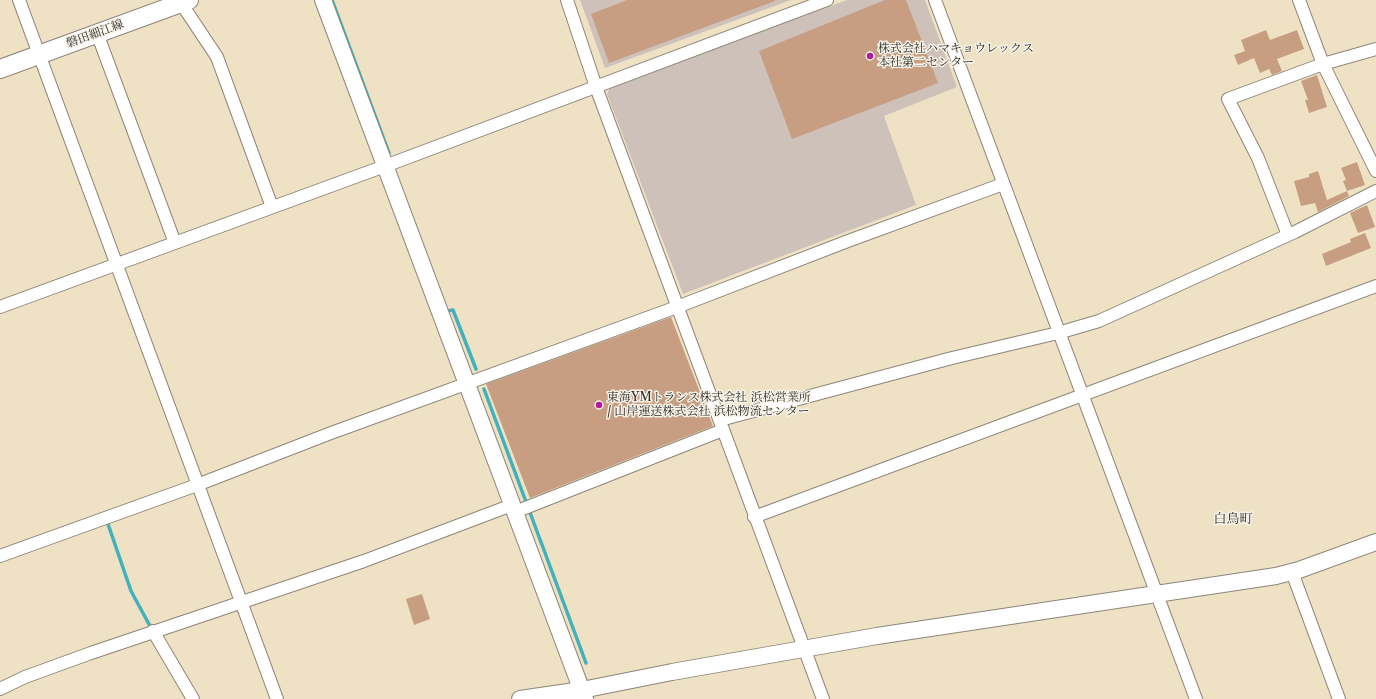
<!DOCTYPE html>
<html>
<head>
<meta charset="utf-8">
<style>
	body { margin:0 }
	canvas { display:block; background:#efe2c4 }
</style>
</head>
<body>
<canvas width="1376" height="699"></canvas>
<script>
const c = document.querySelector('canvas').getContext('2d');
c.lineJoin = 'round';
function fill(path, color) {
  c.fillStyle = color;
  c.fill(path, 'evenodd');
}
function toPath(rows) {
  const path = new Path2D();
  for (const r of rows) {
    path.moveTo(r[0], r[1]);
    for (let i = 2; i < r.length; i += 2) path.lineTo(r[i], r[i + 1]);
  }
  return path;
}
function strokePath(path, color, width, dash) {
  c.strokeStyle = color;
  c.lineWidth = width;
  c.lineCap = dash ? 'butt' : 'round';
  c.setLineDash(dash || []);
  c.stroke(path);
}
function label(font, color, halo, rows, align = 'center') {
  c.font = font + ' "Libre Caslon Text","Noto Serif JP",serif';
  c.lineWidth = 3;
  c.setLineDash([]);
  c.textBaseline = 'middle';
  c.strokeStyle = halo;
  c.fillStyle = color;
  for (const [text, x, y, turn = 0] of rows) {
    c.save();
    c.translate(x, y);
    c.rotate((+turn || 0) * Math.PI / 180);
    c.textAlign = isNaN(turn) ? turn : align;
    if (halo) c.strokeText(text, 0, 0);
    c.fillText(text, 0, 0);
    c.restore();
  }
}
fill(toPath([
	[580,0,791,0,605,68],
	[847,0,925,0,957,87,884,116,916,205,683,294,607,94,610,88]
]), '#cec1ba');
strokePath(toPath([
	[332,0,389,153],
	[446,309,447,311,453,310,476,369],
	[484,389,586,663],
	[108,524,131,591,150,626]
]), '#41b1bb', 3.5);
fill(toPath([
	[627,0,775,0,775,1,609,63,591,14],
	[885,0,906,0,938,83,792,139,759,51],
	[1266,30,1270,40,1297,30,1304,49,1277,59,1282,71,1272,75,1269,69,1260,73,1254,58,1238,65,1234,55,1245,51,1241,40],
	[1317,75,1327,107,1309,113,1305,100,1308,100,1301,81],
	[1357,162,1365,185,1347,191,1343,181,1346,180,1341,168],
	[1318,171,1327,200,1347,191,1349,196,1318,212,1315,203,1301,206,1294,181,1309,177,1309,174],
	[1367,205,1375,227,1358,233,1350,213],
	[1365,233,1371,248,1326,266,1322,254,1351,242,1350,239],
	[671,317,713,426,530,498,486,384],
	[422,594,430,619,414,625,406,599]
]), '#c89e82');
const minor = toPath([
	[19,0,277,699],
	[567,0,596,87,823,699],
	[935,0,1196,699],
	[1299,0,1323,64,1376,171],
	[181,3,217,57,272,207],
	[97,33,175,243],
	[1288,235,1258,158,1228,99,1323,64,1376,49],
	[0,307,385,166,827,0],
	[720,420,952,358,1058,333,1099,321,1295,232,1376,191],
	[515,512,723,430],
	[754,517,1376,286],
	[0,556,197,485,331,433,677,307,848,241,1003,184],
	[1292,572,1339,699],
	[153,631,193,699],
	[0,689,25,677,91,653,364,561,512,505]
]);
const tertiary = toPath([
	[323,0,585,699],
	[520,699,582,690,672,672,877,636,1276,576,1299,570,1376,542]
]);
const secondary = toPath([
	[0,69,189,0]
]);
strokePath(minor, '#8d8678', 14);
strokePath(tertiary, '#8d8678', 18);
strokePath(secondary, '#8d8678', 20);
strokePath(minor, '#fff', 12);
strokePath(tertiary, '#fff', 16);
strokePath(secondary, '#fff', 18);
for (const [x, y, r, color] of [
	[870,56,4,"#b5179e"],
	[599,405,4,"#b5179e"]
]) {
  const dot = new Path2D();
  dot.arc(x, y, r, 0, 2 * Math.PI);
  c.fillStyle = color;
  c.fill(dot);
  strokePath(dot, '#f7f3e8', 1.5);
}
label('12px', '#2b2b2b', '#f7f3e8', [
	["磐田細江線",95,34,-20]
]);
label('12px', '#2b2b2b', '#f7f3e8', [
	["株式会社ハマキョウレックス",878,49],
	["本社第二センター",878,63],
	["東海YMトランス株式会社 浜松営業所",607,398],
	["/ 山岸運送株式会社 浜松物流センター",607,412]
], 'left');
label('13px', '#2b2b2b', '#f7f3e8', [
	["白鳥町",1233,519]
]);
</script>
</body>
</html>
